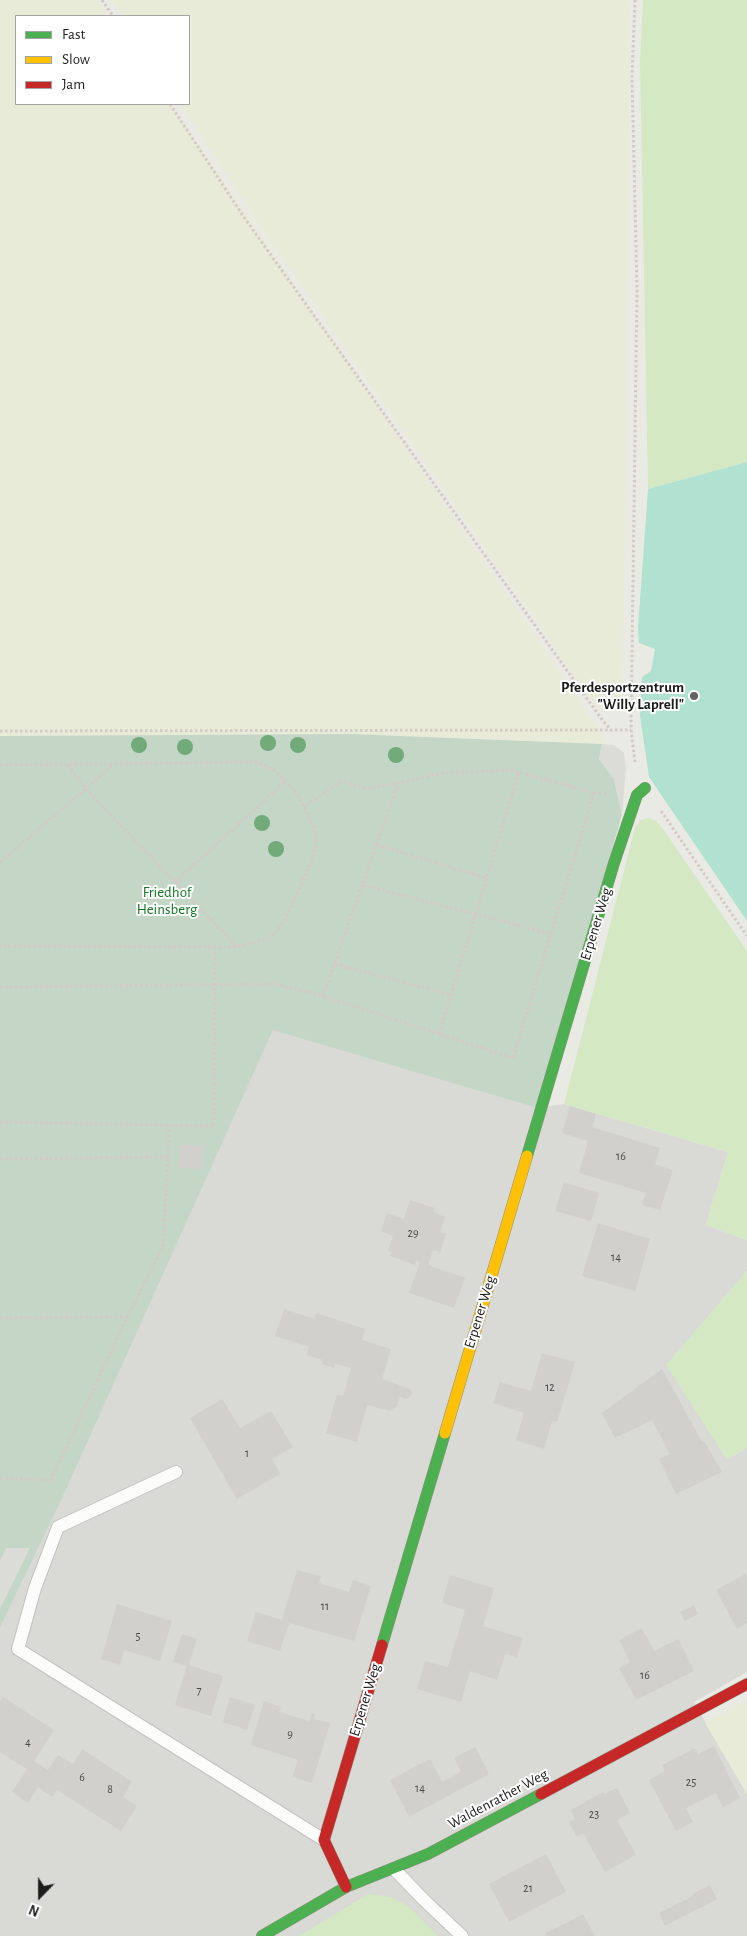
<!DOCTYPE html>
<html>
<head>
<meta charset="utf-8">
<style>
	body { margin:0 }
	#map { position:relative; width:747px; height:1936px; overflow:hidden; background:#eaeae5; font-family:"Alegreya Sans",sans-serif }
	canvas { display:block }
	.legend { position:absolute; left:15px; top:15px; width:175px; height:90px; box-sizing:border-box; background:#fff; border:1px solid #a4a4a4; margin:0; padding:6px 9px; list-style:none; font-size:15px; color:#1c1c1c }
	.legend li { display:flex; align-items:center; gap:10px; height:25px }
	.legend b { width:25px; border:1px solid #a4a4a4 }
	.north { position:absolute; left:15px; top:1871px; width:50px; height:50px; -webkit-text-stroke:4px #fff; paint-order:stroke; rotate:202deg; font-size:14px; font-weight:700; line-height:20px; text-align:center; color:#1c1c1c }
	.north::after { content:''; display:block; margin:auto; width:18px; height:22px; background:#1c1c1c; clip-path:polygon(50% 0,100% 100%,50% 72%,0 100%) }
</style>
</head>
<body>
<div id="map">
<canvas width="747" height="1936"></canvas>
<ul class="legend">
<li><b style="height:6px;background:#4caf50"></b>Fast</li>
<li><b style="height:6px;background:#ffc107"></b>Slow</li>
<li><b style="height:6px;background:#c62828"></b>Jam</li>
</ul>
<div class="north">N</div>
</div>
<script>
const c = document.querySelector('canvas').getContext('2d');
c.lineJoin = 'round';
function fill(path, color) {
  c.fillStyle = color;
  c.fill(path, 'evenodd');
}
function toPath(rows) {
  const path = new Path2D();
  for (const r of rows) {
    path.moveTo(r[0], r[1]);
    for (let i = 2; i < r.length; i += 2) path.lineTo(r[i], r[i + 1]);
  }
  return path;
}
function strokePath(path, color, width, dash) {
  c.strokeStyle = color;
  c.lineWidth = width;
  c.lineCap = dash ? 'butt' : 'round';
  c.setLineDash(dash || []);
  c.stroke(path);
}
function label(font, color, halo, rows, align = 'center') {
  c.font = font + ' "Alegreya Sans",sans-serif';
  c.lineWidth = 4;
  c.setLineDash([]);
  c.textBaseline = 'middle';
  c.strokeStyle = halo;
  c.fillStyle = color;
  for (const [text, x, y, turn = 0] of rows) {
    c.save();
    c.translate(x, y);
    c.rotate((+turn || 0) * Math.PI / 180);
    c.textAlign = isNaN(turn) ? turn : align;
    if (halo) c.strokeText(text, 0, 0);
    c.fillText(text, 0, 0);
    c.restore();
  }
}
fill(toPath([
	[273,1029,537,1108,564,1104,728,1152,706,1225,747,1240,747,1271,667,1365,727,1459,747,1448,747,1672,694,1702,747,1794,747,1936,0,1936,0,1628,66,1490]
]), '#d9d9d6');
fill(toPath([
	[0,0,97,0,109,16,16,16,16,104,171,104,609,744,350,734,0,736],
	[112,0,630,0,627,415,622,702,614,709,607,713,599,711,578,682,270,241,180,104,189,104,189,16,123,16],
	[747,1700,747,1794,705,1723]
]), '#e8ebd8');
fill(toPath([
	[643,0,747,0,747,462,648,489,640,60],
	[649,818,656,821,663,829,747,951,747,1240,706,1225,728,1152,564,1104,635,828,641,820],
	[747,1271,747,1448,727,1459,666,1365],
	[368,1894,391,1897,408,1906,438,1936,299,1936]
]), '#d4e8c4');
fill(toPath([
	[350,734,602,744,599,759,614,779,622,815,537,1108,273,1030,66,1490,0,1628,0,736]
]), '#c4d6c6');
fill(toPath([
	[747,462,747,921,649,777,640,716,642,677,651,671,655,649,639,643,638,628,648,489]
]), '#b1e2d1');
fill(toPath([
	[602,744,614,745,624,753,626,769,622,815,614,779,599,759],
	[6,1548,30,1548,0,1609,0,1561]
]), '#dbdbd8');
fill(toPath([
	[570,1106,596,1114,592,1127,660,1148,655,1164,673,1170,660,1210,642,1205,646,1193,579,1173,588,1141,562,1133],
	[179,1145,202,1145,202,1169,179,1168],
	[564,1182,599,1193,591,1221,555,1211],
	[410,1200,435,1208,433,1212,445,1217,440,1232,446,1234,439,1255,438,1251,433,1250,428,1265,465,1278,454,1308,409,1293,420,1262,416,1261,415,1265,390,1256,392,1252,388,1251,393,1236,381,1231,387,1213,404,1219],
	[598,1223,650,1239,635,1291,582,1276],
	[284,1309,314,1319,316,1313,365,1329,362,1340,391,1349,382,1379,410,1389,412,1392,410,1397,406,1399,400,1397,397,1406,390,1411,367,1405,357,1442,326,1433,337,1394,343,1396,351,1368,336,1364,334,1368,322,1364,323,1360,306,1355,309,1347,275,1336],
	[542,1353,575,1362,557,1422,552,1421,544,1449,516,1440,524,1413,493,1403,500,1382,531,1391],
	[662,1369,702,1442,704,1441,722,1472,676,1494,659,1459,670,1454,652,1420,615,1438,602,1413],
	[222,1399,240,1428,271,1411,293,1447,272,1459,280,1474,237,1499,190,1418],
	[297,1570,321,1576,319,1583,349,1592,353,1580,371,1586,354,1641,289,1623,280,1651,247,1641,256,1612,282,1620],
	[747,1573,747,1623,737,1629,716,1590],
	[450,1575,494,1588,483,1626,523,1638,517,1657,505,1654,497,1680,470,1671,461,1702,417,1689,425,1661,448,1667,465,1610,442,1603],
	[117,1604,172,1621,160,1661,124,1650,120,1665,101,1659],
	[694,1605,698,1614,685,1621,680,1612],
	[642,1628,654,1651,678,1639,694,1671,636,1700,619,1668,630,1662,619,1640],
	[182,1634,197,1639,189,1665,223,1676,211,1716,175,1705,187,1666,173,1662],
	[3,1697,54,1730,34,1761,48,1770,58,1755,73,1764,82,1749,132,1782,123,1797,137,1806,121,1831,57,1790,52,1797,38,1787,28,1803,12,1792,27,1769,0,1752,0,1702],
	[230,1697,255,1705,247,1730,223,1722],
	[264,1701,281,1707,279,1712,309,1721,312,1713,315,1714,314,1719,330,1723,312,1783,292,1777,298,1760,251,1745],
	[714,1746,740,1798,723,1807,716,1793,686,1808,693,1822,676,1831,649,1780,665,1771,662,1765,695,1748,698,1754],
	[475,1747,489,1774,409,1817,390,1780,430,1759,442,1782,461,1772,454,1758],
	[617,1788,630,1813,617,1820,636,1855,605,1872,583,1833,577,1837,569,1822,575,1819,571,1810,603,1792,604,1794],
	[546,1854,566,1892,509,1922,489,1884],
	[710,1885,717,1899,665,1926,659,1913,693,1896,694,1893],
	[583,1914,595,1936,545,1936,546,1933]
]), '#d1d0cc');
const lane = toPath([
	[176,1472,58,1527,35,1588,18,1649,324,1840],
	[394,1869,424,1900,462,1936]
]);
const fast = toPath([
	[527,1156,614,863,637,795,645,788],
	[382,1645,445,1433],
	[262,1936,346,1887,428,1854,541,1794]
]);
const slow = toPath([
	[445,1433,527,1156]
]);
const jam = toPath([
	[541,1794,747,1684],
	[346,1887,324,1840,382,1645]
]);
strokePath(lane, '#c3c3c1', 14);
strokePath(fast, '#90947e', 12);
strokePath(slow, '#90947e', 12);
strokePath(jam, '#90947e', 12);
strokePath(toPath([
	[102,0,113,16],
	[635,0,632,76,637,290,631,730,635,762],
	[170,104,243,216,603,721,611,730,631,730],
	[0,731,610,730],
	[0,765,257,762,275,770,298,795,315,829,316,848,309,867,284,922,270,938,237,947,0,946],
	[68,765,86,789,237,947],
	[594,793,608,794],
	[661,811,747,936],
	[377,845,487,878],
	[0,862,86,789,112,765],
	[175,882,286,781],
	[363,885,551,934],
	[335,964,451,995],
	[0,987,274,984,323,996,513,1058,594,793,511,770,444,773,369,789,341,781,304,807],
	[323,996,398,784],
	[439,1034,519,772],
	[0,1122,214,1126,215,948],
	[168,1157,169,1126],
	[0,1159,168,1157,163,1247,127,1317,51,1480,0,1478],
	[0,1318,127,1317]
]), '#d5c9c5', 3, [2.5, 2.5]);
strokePath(lane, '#fcfcfb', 12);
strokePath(fast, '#4caf50', 11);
strokePath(slow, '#ffc107', 11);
strokePath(jam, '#c62828', 11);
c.fillStyle = '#72aa79';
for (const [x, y] of [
	[268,743],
	[139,745],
	[298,745],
	[185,747],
	[396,755],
	[262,823],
	[276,849]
]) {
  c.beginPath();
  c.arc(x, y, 8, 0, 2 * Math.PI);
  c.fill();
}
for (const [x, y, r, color] of [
	[694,696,5,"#646462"]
]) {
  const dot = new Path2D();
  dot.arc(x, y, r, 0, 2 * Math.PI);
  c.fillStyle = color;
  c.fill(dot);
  strokePath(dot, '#fff', 2);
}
label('12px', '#494948', null, [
	["16",621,1156],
	["29",413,1233],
	["14",616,1257],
	["12",550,1387],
	["1",247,1453],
	["11",325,1606],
	["5",138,1636],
	["16",645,1675],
	["7",199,1690],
	["9",290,1734],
	["4",28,1742],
	["6",82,1777],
	["25",691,1782],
	["14",420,1788],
	["8",110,1789],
	["23",594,1814],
	["21",528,1888]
]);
label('bold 15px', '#1c1c1c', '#fff', [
	["Pferdesportzentrum",684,687],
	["\"Willy Laprell\"",684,704]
], 'right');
label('15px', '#0f7620', '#fff', [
	["Friedhof",167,892],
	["Heinsberg",167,909]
]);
label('15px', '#1c1c1c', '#fff', [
	["Erpener Weg",596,924,-73],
	["Erpener Weg",480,1312,-73],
	["Erpener Weg",365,1700,-73],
	["Waldenrather Weg",498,1799,-28]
]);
</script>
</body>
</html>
